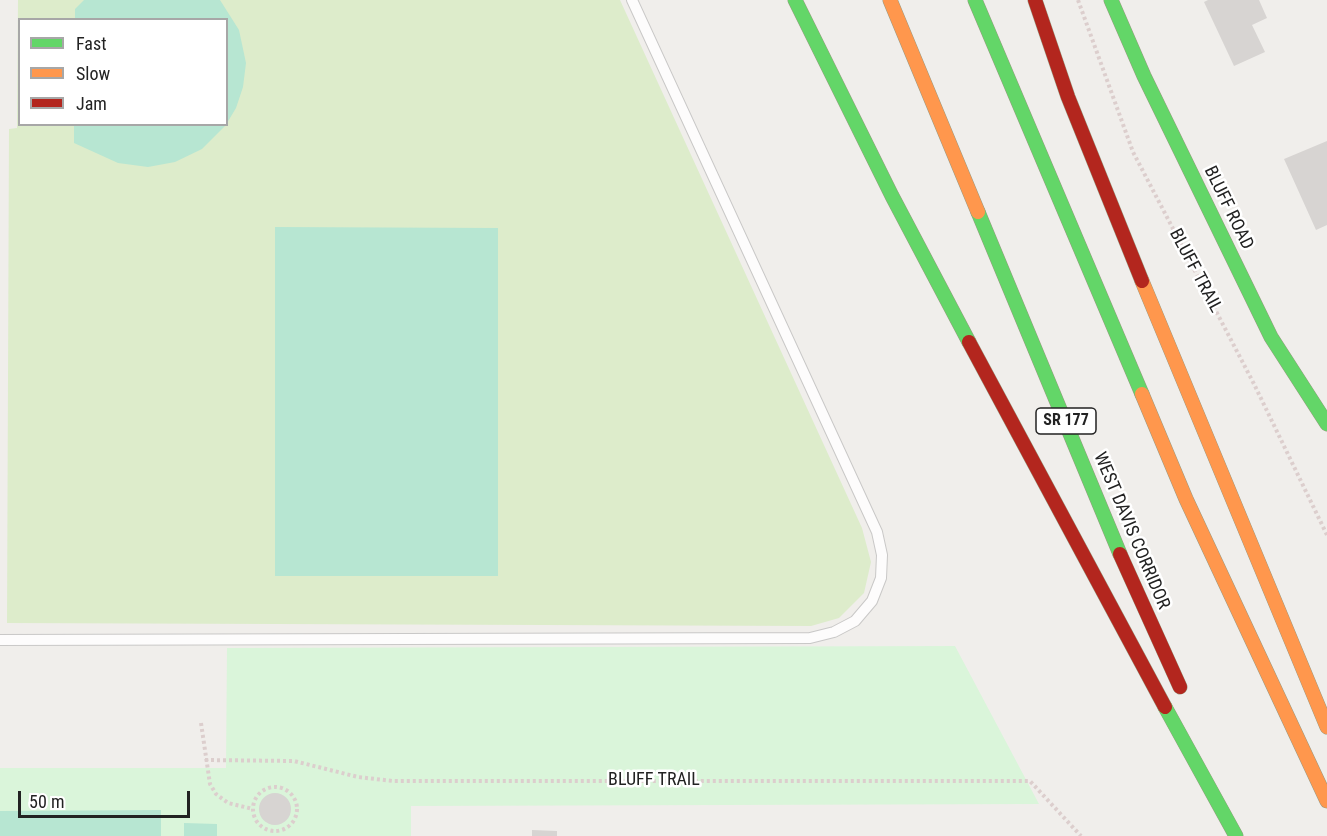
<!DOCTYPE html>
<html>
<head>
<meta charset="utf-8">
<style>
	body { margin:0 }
	#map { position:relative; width:1327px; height:836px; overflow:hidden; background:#f0eeeb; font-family:"Roboto Condensed",sans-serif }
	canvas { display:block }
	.legend { position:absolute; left:18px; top:18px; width:210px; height:108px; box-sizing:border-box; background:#fff; border:2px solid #a7a7a7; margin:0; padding:8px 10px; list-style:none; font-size:18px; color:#222 }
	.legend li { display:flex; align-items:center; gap:12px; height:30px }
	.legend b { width:30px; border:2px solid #a7a7a7 }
	.scale { position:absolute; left:18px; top:791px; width:172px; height:27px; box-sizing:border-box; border:3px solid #222; border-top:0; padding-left:8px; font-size:18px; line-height:21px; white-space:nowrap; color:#222; -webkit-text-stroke:4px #fff; paint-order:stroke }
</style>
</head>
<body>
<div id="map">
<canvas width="1327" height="836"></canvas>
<ul class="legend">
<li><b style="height:8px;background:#63d668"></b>Fast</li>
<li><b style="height:8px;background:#ff974d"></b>Slow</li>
<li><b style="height:8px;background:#b3261e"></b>Jam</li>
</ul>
<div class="scale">50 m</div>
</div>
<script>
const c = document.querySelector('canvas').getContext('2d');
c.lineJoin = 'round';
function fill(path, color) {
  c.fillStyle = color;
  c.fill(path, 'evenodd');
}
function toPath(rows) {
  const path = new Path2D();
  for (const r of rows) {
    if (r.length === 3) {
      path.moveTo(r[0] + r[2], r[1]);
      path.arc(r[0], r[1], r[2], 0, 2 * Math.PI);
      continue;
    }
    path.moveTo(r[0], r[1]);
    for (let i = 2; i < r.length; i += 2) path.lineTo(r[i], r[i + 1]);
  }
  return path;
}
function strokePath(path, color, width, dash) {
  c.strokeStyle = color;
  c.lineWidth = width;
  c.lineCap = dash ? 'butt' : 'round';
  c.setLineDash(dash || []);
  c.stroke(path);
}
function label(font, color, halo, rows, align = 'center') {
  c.font = font + ' "Roboto Condensed",sans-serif';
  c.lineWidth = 5;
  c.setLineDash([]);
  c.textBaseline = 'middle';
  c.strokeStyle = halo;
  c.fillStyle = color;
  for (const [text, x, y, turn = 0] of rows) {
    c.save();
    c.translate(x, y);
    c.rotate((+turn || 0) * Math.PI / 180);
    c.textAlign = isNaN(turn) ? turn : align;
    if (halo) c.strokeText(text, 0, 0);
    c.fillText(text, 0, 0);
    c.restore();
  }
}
fill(toPath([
	[18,0,620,0,862,528,871,562,864,593,839,618,811,626,7,623,9,129,17,128],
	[20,20,226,20,226,124,20,124]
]), '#ddeccb');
fill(toPath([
	[955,646,1039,804,411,806,411,836,0,836,0,768,226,768,227,648]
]), '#daf5da');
fill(toPath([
	[84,0,220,0,239,30,246,63,243,87,236,108,227,123,226,20,75,19,75,9],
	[74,125,74,124,226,125,202,149,175,162,148,167,118,163,74,143],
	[275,227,498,228,498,576,275,576],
	[161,810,161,836,0,836,0,811],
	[184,823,217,824,217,836,184,836]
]), '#b7e6d2');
fill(toPath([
	[1208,0,1259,0,1267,18,1252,25,1265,52,1234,66,1204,2],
	[1327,141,1327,225,1316,230,1284,159],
	[275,809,16],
	[532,830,557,831,557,836,532,836]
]), '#d7d4d2');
const lane = toPath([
	[0,640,810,638,834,632,855,621,872,601,881,578,882,555,877,532,632,0]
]);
const fast = toPath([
	[795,0,892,196,969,342],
	[975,0,1142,394],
	[1111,0,1144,76,1271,337,1327,424],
	[978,212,1120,554],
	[1165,707,1236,836]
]);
const slow = toPath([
	[890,0,978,212],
	[1142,281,1327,727],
	[1142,394,1186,499,1327,801]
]);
const jam = toPath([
	[1035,0,1068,97,1142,281],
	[969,342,1165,707],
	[1120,554,1180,687]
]);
strokePath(lane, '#c9c8c7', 12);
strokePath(fast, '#999a82', 15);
strokePath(slow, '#999a82', 15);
strokePath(jam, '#999a82', 15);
strokePath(toPath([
	[1078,0,1133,152,1254,384,1327,535],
	[201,723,210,784,216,794,228,803,253,809],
	[205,760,294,761,358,777,393,781,1030,781,1081,836],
	[275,809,22]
]), '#dccecd', 4, [3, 3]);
strokePath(lane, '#fdfcfc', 10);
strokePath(fast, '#63d668', 14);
strokePath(slow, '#ff974d', 14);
strokePath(jam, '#b3261e', 14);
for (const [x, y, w] of [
	[1066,421,60]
]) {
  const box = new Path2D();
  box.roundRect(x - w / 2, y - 13, w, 26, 4.5);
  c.fillStyle = '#fff';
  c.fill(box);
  strokePath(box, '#222', 1.5);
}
label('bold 16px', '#222', null, [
	["SR 177",1066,421]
]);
label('18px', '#222', '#fff', [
	["BLUFF ROAD",1228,208,64],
	["BLUFF TRAIL",1195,271,62],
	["WEST DAVIS CORRIDOR",1131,531,67],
	["BLUFF TRAIL",654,780]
]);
</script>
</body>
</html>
